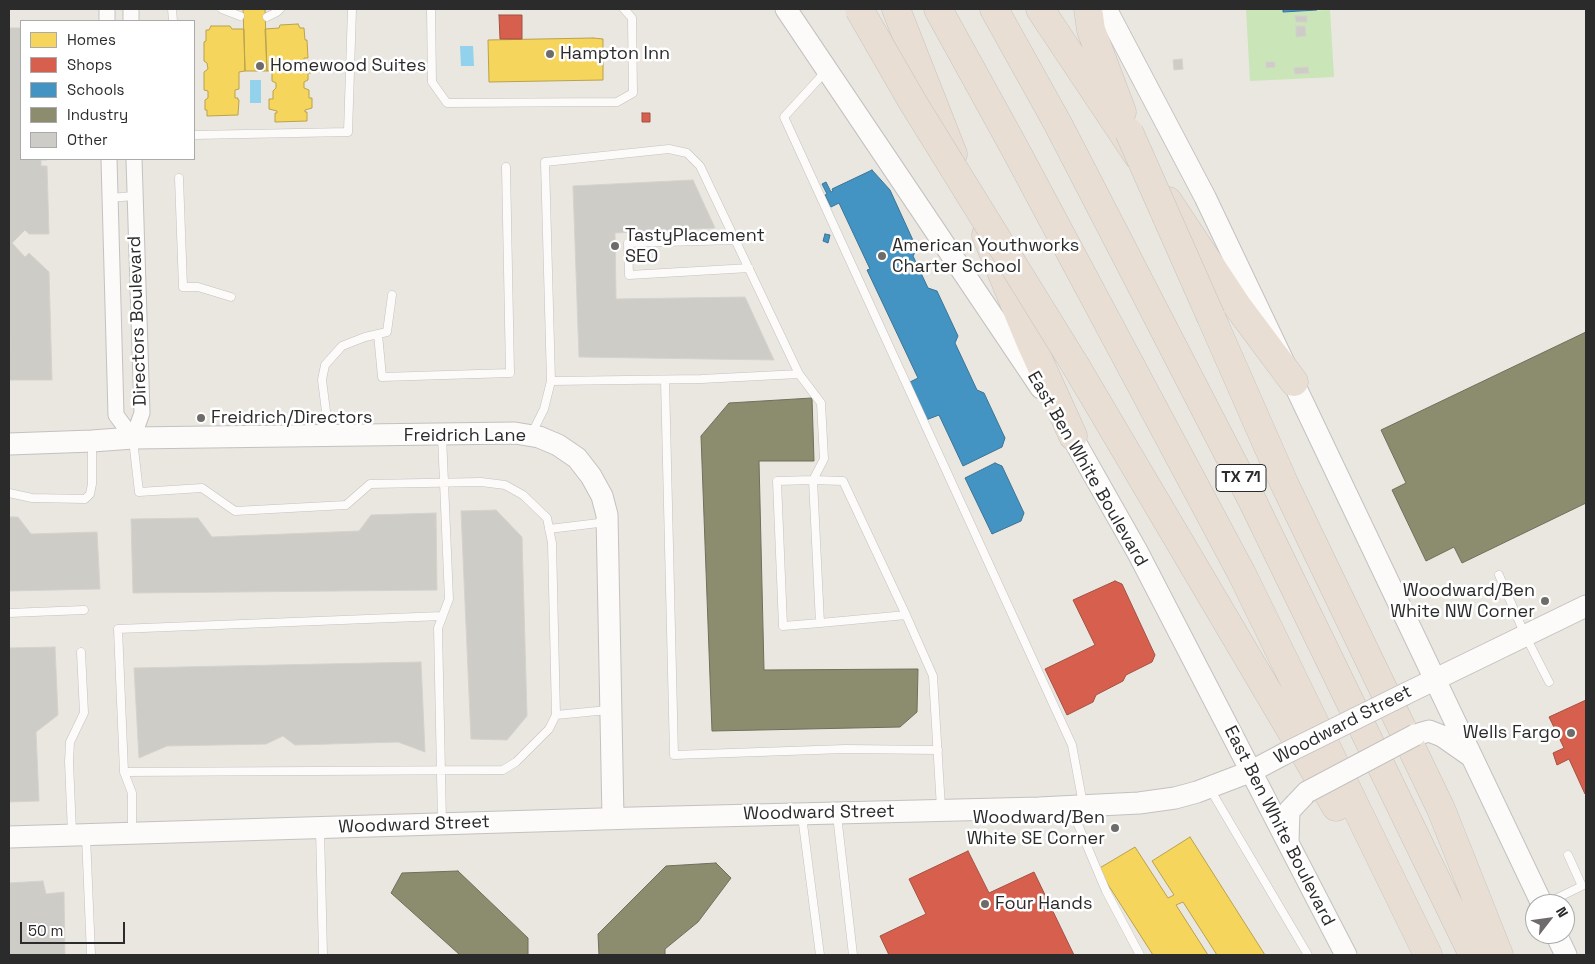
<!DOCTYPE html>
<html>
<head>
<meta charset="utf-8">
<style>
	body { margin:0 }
	#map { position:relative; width:1595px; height:964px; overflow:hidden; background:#eae6e0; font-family:"Space Grotesk",sans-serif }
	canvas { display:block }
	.frame { position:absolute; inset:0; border:10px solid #2b2b2b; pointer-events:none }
	.legend { position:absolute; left:20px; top:20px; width:175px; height:140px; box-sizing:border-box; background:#fff; border:1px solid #aaa; margin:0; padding:6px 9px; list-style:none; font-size:15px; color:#2b2b2b }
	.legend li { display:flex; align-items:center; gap:10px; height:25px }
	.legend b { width:25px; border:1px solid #aaa }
	.north { position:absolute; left:1525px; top:894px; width:50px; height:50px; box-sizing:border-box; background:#fff; border:1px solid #aaa; border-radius:50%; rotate:60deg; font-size:14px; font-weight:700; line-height:20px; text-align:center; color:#2b2b2b }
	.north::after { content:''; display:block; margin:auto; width:18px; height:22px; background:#6e6c6a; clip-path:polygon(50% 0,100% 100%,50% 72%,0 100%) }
	.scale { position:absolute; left:20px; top:922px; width:105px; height:22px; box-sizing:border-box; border:2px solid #2b2b2b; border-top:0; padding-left:6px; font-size:15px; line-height:18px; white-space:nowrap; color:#2b2b2b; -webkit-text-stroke:4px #fff; paint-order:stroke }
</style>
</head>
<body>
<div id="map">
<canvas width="1595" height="964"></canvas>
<div class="frame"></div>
<ul class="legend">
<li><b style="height:14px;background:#f6d55c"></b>Homes</li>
<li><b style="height:14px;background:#d6604d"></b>Shops</li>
<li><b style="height:14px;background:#4393c3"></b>Schools</li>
<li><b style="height:14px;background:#8c8c6e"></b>Industry</li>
<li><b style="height:14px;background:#ceccc7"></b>Other</li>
</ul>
<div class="north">N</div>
<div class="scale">50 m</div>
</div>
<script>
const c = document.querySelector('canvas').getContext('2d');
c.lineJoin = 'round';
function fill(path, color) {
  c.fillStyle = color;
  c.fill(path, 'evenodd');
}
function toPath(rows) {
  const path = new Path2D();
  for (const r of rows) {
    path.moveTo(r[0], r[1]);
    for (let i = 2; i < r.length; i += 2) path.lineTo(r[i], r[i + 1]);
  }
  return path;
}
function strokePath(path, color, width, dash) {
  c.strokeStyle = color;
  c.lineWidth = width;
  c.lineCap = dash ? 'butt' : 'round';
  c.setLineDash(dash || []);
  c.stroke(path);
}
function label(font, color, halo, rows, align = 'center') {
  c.font = font + ' "Space Grotesk",sans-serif';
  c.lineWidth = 5;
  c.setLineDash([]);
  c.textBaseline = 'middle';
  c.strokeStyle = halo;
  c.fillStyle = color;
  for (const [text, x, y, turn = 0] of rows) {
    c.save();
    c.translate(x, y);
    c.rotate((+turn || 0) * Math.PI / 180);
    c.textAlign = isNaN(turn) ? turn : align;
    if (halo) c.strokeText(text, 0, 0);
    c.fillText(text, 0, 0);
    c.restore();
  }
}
fill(toPath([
	[1246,9,1283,9,1284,12,1330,10,1334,77,1250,81]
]), '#cae5b8');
fill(toPath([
	[460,46,473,46,474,66,461,66],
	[250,80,261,80,261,103,250,103]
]), '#92d2ec');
const homes = toPath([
	[243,9,265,9,267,71,245,71,243,9],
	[298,24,300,28,304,28,305,40,307,40,308,58,304,58,304,62,311,62,311,73,308,73,308,80,304,82,304,88,309,90,309,98,312,98,312,108,305,110,305,112,307,112,307,121,275,122,275,113,277,113,277,111,269,109,269,99,273,99,273,91,276,88,276,83,272,81,272,71,267,71,265,29,279,28,280,25,298,24],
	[211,26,230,26,232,29,244,29,245,71,239,72,239,89,235,90,235,98,238,98,238,100,239,100,238,115,207,116,207,110,205,110,205,100,208,98,208,91,204,90,204,72,208,69,207,63,204,61,204,42,206,41,206,30,209,30,211,26],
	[593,38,603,39,603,80,489,82,488,40,593,38],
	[1190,837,1265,955,1217,955,1183,902,1176,905,1208,955,1153,955,1098,869,1135,847,1168,898,1174,895,1152,861,1190,837]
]);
fill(homes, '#f6d55c');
strokePath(homes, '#b9a24d', 1);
const shops = toPath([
	[499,15,522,15,522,39,500,39,499,15],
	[642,113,650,113,650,122,642,122,642,113],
	[1115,581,1122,584,1155,655,1152,662,1126,675,1123,681,1096,695,1093,702,1067,715,1045,669,1095,645,1073,600,1115,581],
	[1586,700,1586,793,1585,794,1569,759,1557,765,1553,753,1564,748,1549,717,1586,700],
	[968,851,989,893,1034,872,1074,955,889,955,880,936,926,914,909,879,968,851]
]);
fill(shops, '#d6604d');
strokePath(shops, '#a35043', 1);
const schools = toPath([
	[1283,9,1317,9,1317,10,1283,12,1283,9],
	[872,170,890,190,917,249,913,256,928,288,937,291,958,336,955,343,977,390,984,393,1005,438,1002,447,963,466,939,415,926,420,910,382,918,378,867,270,870,269,839,203,831,207,825,195,827,194,822,184,826,182,831,192,833,191,832,189,872,170],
	[825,234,830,235,828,243,823,241,825,234],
	[995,463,1002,466,1024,513,1021,521,992,534,965,478,995,463]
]);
fill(schools, '#4393c3');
strokePath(schools, '#3c7495', 1);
const industry = toPath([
	[1586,332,1586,503,1462,563,1454,547,1426,561,1392,490,1406,483,1381,430,1586,332],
	[812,398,814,461,759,461,764,670,918,669,917,712,900,727,712,731,701,436,729,403,812,398],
	[716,863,731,878,698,922,665,949,665,955,599,955,598,934,666,866,716,863],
	[458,871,528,938,528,955,460,955,391,893,402,873,458,871]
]);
fill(industry, '#8c8c6e');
strokePath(industry, '#6f6f5a', 1);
const building = toPath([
	[1295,16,1307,16,1307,22,1296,22,1295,16],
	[1296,26,1305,26,1306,36,1296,37,1296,26],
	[9,28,21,28,21,159,47,159,47,160,41,160,41,166,47,166,49,234,29,234,25,230,12,243,25,257,29,253,49,272,52,380,9,380,9,346,11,344,9,343,9,28],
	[1182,59,1183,69,1174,70,1173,60,1182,59],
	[1266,62,1275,62,1275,67,1266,68,1266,62],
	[1308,67,1309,73,1295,74,1294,68,1308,67],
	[693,180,715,228,615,233,616,299,745,297,774,360,579,357,573,186,693,180],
	[496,510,522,537,527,716,507,740,471,739,461,511,496,510],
	[436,513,437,590,133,593,131,519,198,518,212,537,359,531,371,515,436,513],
	[9,517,18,517,31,534,97,532,100,589,9,591,9,517],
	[55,647,58,715,36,732,39,801,9,802,9,648,55,647],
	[421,662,425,752,398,742,295,745,283,736,266,744,167,746,139,758,134,668,421,662],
	[43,881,46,894,64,892,65,955,9,955,9,883,43,881]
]);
fill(building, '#ceccc7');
strokePath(building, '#d5d2cc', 1);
const lane = toPath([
	[172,9,173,21],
	[222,9,240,16],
	[431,9,432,82,447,103,617,102,633,93,632,18,624,9],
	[267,17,277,12,280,9],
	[826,71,784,117,1072,745,1083,804],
	[194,135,348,132,352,9],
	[179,178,183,287,198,287,231,297],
	[110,198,134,196],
	[735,240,628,243,629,275,749,268],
	[378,334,382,377,510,373,506,167],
	[799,374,821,403,824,459,813,480,777,481,783,626,820,623],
	[665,380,674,755,845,749,938,750],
	[532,433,544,409,551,381,545,162,669,149,687,153,700,166,799,374,701,379,551,381],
	[329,435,322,380,325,365,342,346,365,337,387,332,392,295],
	[133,440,139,492,202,488,235,511,346,505,370,484,481,482,505,485,523,495,547,518,552,543,556,715,549,729,516,762,503,770,124,772,118,629,442,616],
	[9,493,32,498,85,499,90,494,92,484,92,443],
	[549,529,607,522],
	[1499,575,1525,635,1549,682],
	[9,613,84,610],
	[906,615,820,623,813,480,843,481,906,615,933,676,941,808],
	[556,715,608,710],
	[124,772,132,793,132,832],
	[1210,789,1308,955],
	[1071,808,1106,891,1140,955],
	[837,815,853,955],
	[802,816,820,955],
	[442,822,438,628,449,599,442,436],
	[320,829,323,955],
	[72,833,69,762,70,742,84,713,81,652],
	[86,836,91,955],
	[1545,904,1582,886,1568,855]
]);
const street = toPath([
	[107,9,107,21],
	[131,9,131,21],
	[109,159,116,415,133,438],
	[133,438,142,413,134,159]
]);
const secondary = toPath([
	[786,9,1041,388],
	[1106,9,1205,197,1542,904],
	[1065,424,1138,553,1346,955],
	[9,444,92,441,133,438,515,433,539,437,558,445,577,458,591,476,602,496,607,515,613,818],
	[1405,694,1586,606],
	[1415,735,1429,731,1442,736,1472,757],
	[9,837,634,818,1039,808,1139,803,1175,798,1197,792,1252,771,1284,754],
	[1288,842,1289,811,1307,792],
	[1556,934,1566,955]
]);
const highway = toPath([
	[896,9,953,154],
	[938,9,1014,147,1242,574,1428,955],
	[994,9,1058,124,1251,498,1473,955],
	[1040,9,1138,156],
	[1088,9,1091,30,1122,112],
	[1168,201,1238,307,1294,382],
	[986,235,1030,341,1073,436],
	[1211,317,1284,483,1441,809,1499,955],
	[1077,368,1336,807]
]);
strokePath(lane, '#c3c2c1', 9);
strokePath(street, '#c3c2c1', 17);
strokePath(secondary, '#c3c2c1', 23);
strokePath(highway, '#c5c4c1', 29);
strokePath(lane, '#fcfbfa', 8);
strokePath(street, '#fcfbfa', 15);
strokePath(secondary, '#fcfbfa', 21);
strokePath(highway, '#e9ded3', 28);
const secondaryBridge = toPath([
	[1284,754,1405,694],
	[1307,792,1415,735]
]);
const highwayBridge = toPath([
	[859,9,912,101,1077,368],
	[1129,132,1211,317]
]);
strokePath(secondaryBridge, '#c3c2c1', 23, []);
strokePath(highwayBridge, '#c5c4c1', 29, []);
strokePath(secondaryBridge, '#fcfbfa', 21);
strokePath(highwayBridge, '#e9ded3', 28);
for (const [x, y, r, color] of [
	[550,54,5,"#6e6c6a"],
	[260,66,5,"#6e6c6a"],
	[615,246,5,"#6e6c6a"],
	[882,256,5,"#6e6c6a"],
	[201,418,5,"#6e6c6a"],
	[1545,601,5,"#6e6c6a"],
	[1571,733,5,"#6e6c6a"],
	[1115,828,5,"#6e6c6a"],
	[985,904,5,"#6e6c6a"]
]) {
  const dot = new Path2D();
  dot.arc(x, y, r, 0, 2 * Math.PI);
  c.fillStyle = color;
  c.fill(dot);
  strokePath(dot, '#fff', 2);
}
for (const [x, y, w] of [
	[1241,478,50]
]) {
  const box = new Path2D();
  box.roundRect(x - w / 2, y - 13.5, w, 27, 4);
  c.fillStyle = '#fff';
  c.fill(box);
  strokePath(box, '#2b2b2b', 1);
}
label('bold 16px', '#2b2b2b', null, [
	["TX 71",1241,478]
]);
label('18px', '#2b2b2b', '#fff', [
	["Hampton Inn",560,54],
	["Homewood Suites",270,66],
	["TastyPlacement",625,236],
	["SEO",625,257],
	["American Youthworks",892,246],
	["Charter School",892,267],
	["Freidrich/Directors",211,418],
	["Woodward/Ben",1535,591,"right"],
	["White NW Corner",1535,612,"right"],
	["Wells Fargo",1561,733,"right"],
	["Woodward/Ben",1105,818,"right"],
	["White SE Corner",1105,839,"right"],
	["Four Hands",995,904]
], 'left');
label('18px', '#2b2b2b', '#fff', [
	["Directors Boulevard",138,321,-92],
	["Freidrich Lane",465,436],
	["East Ben White Boulevard",1087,469,60],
	["Woodward Street",1343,725,-27],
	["Woodward Street",819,813,-1],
	["Woodward Street",414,825,-2],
	["East Ben White Boulevard",1279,826,63]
]);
</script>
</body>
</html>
